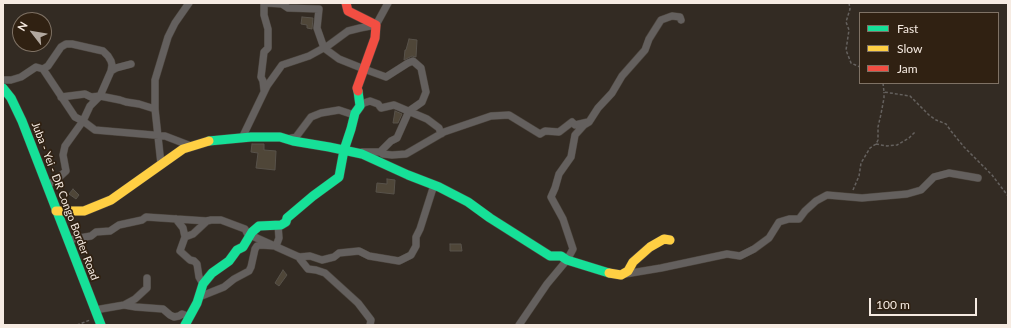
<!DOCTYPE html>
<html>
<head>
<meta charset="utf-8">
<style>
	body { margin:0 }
	#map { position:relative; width:1011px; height:328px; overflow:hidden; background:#332b23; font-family:Lato,sans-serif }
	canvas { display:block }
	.frame { position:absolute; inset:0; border:4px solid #f6ebe2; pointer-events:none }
	.legend { position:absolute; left:859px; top:12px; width:140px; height:72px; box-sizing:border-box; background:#302112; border:1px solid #7f7265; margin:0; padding:5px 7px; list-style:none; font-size:12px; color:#f6ebe2 }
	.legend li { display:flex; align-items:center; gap:8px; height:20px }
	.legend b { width:20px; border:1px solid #7f7265 }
	.north { position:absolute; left:12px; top:12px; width:40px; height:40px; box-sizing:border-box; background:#302112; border:1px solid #7f7265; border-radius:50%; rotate:301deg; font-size:11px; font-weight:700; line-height:16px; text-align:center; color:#f6ebe2 }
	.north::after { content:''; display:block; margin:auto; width:14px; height:18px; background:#b2a89f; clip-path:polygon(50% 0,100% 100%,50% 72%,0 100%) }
	.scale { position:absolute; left:869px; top:298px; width:108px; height:18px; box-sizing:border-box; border:2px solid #f6ebe2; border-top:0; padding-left:5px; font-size:12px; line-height:14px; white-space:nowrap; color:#f6ebe2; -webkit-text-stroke:3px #302112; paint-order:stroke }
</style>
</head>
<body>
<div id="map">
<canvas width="1011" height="328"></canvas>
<div class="frame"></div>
<ul class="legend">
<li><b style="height:5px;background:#16e098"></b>Fast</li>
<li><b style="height:5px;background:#ffcf43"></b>Slow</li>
<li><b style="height:5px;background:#f24e42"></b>Jam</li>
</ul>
<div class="north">N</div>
<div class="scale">100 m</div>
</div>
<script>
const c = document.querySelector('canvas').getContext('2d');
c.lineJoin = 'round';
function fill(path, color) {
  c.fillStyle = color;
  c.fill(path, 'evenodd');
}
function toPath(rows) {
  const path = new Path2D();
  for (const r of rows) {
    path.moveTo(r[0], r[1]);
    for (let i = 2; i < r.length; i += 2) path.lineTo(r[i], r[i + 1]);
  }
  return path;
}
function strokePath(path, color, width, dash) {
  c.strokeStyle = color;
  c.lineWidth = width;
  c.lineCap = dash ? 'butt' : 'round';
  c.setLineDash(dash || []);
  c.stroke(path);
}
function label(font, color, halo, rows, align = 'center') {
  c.font = font + ' Lato,sans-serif';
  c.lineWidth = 3.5;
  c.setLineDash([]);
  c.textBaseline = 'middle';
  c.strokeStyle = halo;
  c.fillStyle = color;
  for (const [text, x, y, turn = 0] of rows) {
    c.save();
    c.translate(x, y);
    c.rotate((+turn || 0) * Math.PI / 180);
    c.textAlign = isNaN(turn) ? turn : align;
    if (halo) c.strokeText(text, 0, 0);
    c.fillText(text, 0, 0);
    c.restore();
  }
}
const building = toPath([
	[302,17,313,18,312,29,307,28,307,25,301,24,302,17],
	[409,39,417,40,416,57,412,56,404,60,405,50,406,50,409,39],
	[395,111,402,114,398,123,393,123,395,111],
	[252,144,264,144,264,150,276,151,275,170,256,168,258,153,251,152,252,144],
	[387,179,395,180,394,194,376,192,377,183,387,184,387,179],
	[73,189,79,195,76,199,69,194,73,189],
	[450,244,461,244,462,251,450,251,450,244],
	[283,270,287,275,279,286,275,283,283,270]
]);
fill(building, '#4f4638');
strokePath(building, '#58524a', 1);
const street = toPath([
	[264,3,264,15,268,29,268,48,264,52,261,77,263,81,264,90],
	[266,3,282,4,288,8,319,9,317,28,324,48,339,59,364,69,386,77,408,63,413,61,421,68,426,92,422,102,409,111,397,138,391,141,380,152],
	[43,69,75,117,83,121,95,130,165,136,191,146],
	[3,80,11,80,21,77,36,67,43,69,48,66,61,47,66,44,72,44,103,51,108,56,111,61,112,65,111,71],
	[61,97,85,94,91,97,100,96,120,100,126,102,139,104,155,109],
	[360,106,364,103,370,101,378,104,381,108,394,105,427,119,439,128,441,134],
	[242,138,267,86,282,65,309,56,329,45,348,31,360,28,376,25,388,3],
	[288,139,296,137,311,117,321,113,339,110,354,115],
	[362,152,380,152,383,154,392,155,406,154,444,132,491,116,509,115,540,134,545,131,559,132,572,122,575,125,588,122],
	[161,164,155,109,155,80,168,37,175,23,189,3],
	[47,185,55,181,66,171,63,155,65,146,83,121,90,106,100,96,111,71,116,68,131,64],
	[176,219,183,228,185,237,180,251,190,260,194,261,197,264,199,277,203,284],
	[250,235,299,257,310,256,322,260,334,257,339,253,359,251,369,256,399,261,411,255,416,246,416,237,420,229,434,185],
	[185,237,193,234,207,221],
	[68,240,91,236,96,232,110,231,119,225,142,220,146,217,207,221,211,220,221,220,245,229,249,237],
	[299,257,300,259,308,269,316,270,325,273,358,303,371,320,370,325],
	[625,274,661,268,727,254,740,256,754,249,769,238,779,222,789,219,799,219,805,211,816,201,827,195,862,198,907,194,921,190,934,177,949,173,978,178],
	[199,297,224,287,234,279,249,271,251,267,255,249,257,246,260,245,276,246,279,238,278,225],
	[124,305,135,299,147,288,147,278],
	[95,310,124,305,136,307,163,309,170,315,174,317,179,316,182,314,190,317],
	[519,325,547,284,567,260,573,249,563,219,551,197,555,188,559,174,571,157,575,135,584,125,589,122,598,108,612,93,622,76,645,50,649,39,661,20,672,16,680,17,681,20]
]);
const fast = toPath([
	[3,88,11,98,22,121,101,325],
	[209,141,251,137,280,137,293,141,329,147,362,154,408,175,439,187,468,202,490,218,550,256,561,256,567,260,609,273],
	[185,325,197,303,203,284,212,273,229,261,237,250,243,247,252,232,259,226,281,225,286,222,287,218,313,196,339,177,344,150,351,129,355,113,360,106,358,91]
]);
const slow = toPath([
	[56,211,84,211,111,200,183,149,209,141],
	[609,273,621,275,628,271,633,262,650,247,664,239,670,240]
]);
const jam = toPath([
	[346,3,348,11,376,25,375,38,357,88,358,91]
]);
strokePath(street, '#4d463f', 8);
strokePath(fast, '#4d463f', 10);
strokePath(slow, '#4d463f', 10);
strokePath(jam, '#4d463f', 10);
strokePath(toPath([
	[849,3,850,9,846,22,849,30,846,50,851,63,860,67],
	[883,83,884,92,910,96,929,115,936,120,946,124,951,131,964,147,992,175,1008,196],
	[876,144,887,146,897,145,909,138,915,132],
	[853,190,859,176,861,163,870,148,876,144,878,140,878,127,881,114,884,98,884,92],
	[77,325,90,320]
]), '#65615e', 1.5, [3, 2]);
strokePath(street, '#64605e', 7);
strokePath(fast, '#16e098', 9);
strokePath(slow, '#ffcf43', 9);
strokePath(jam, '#f24e42', 9);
label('11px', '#f6ebe2', '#302112', [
	["Juba - Yei - DR Congo Border Road",65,201,69]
]);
</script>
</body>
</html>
